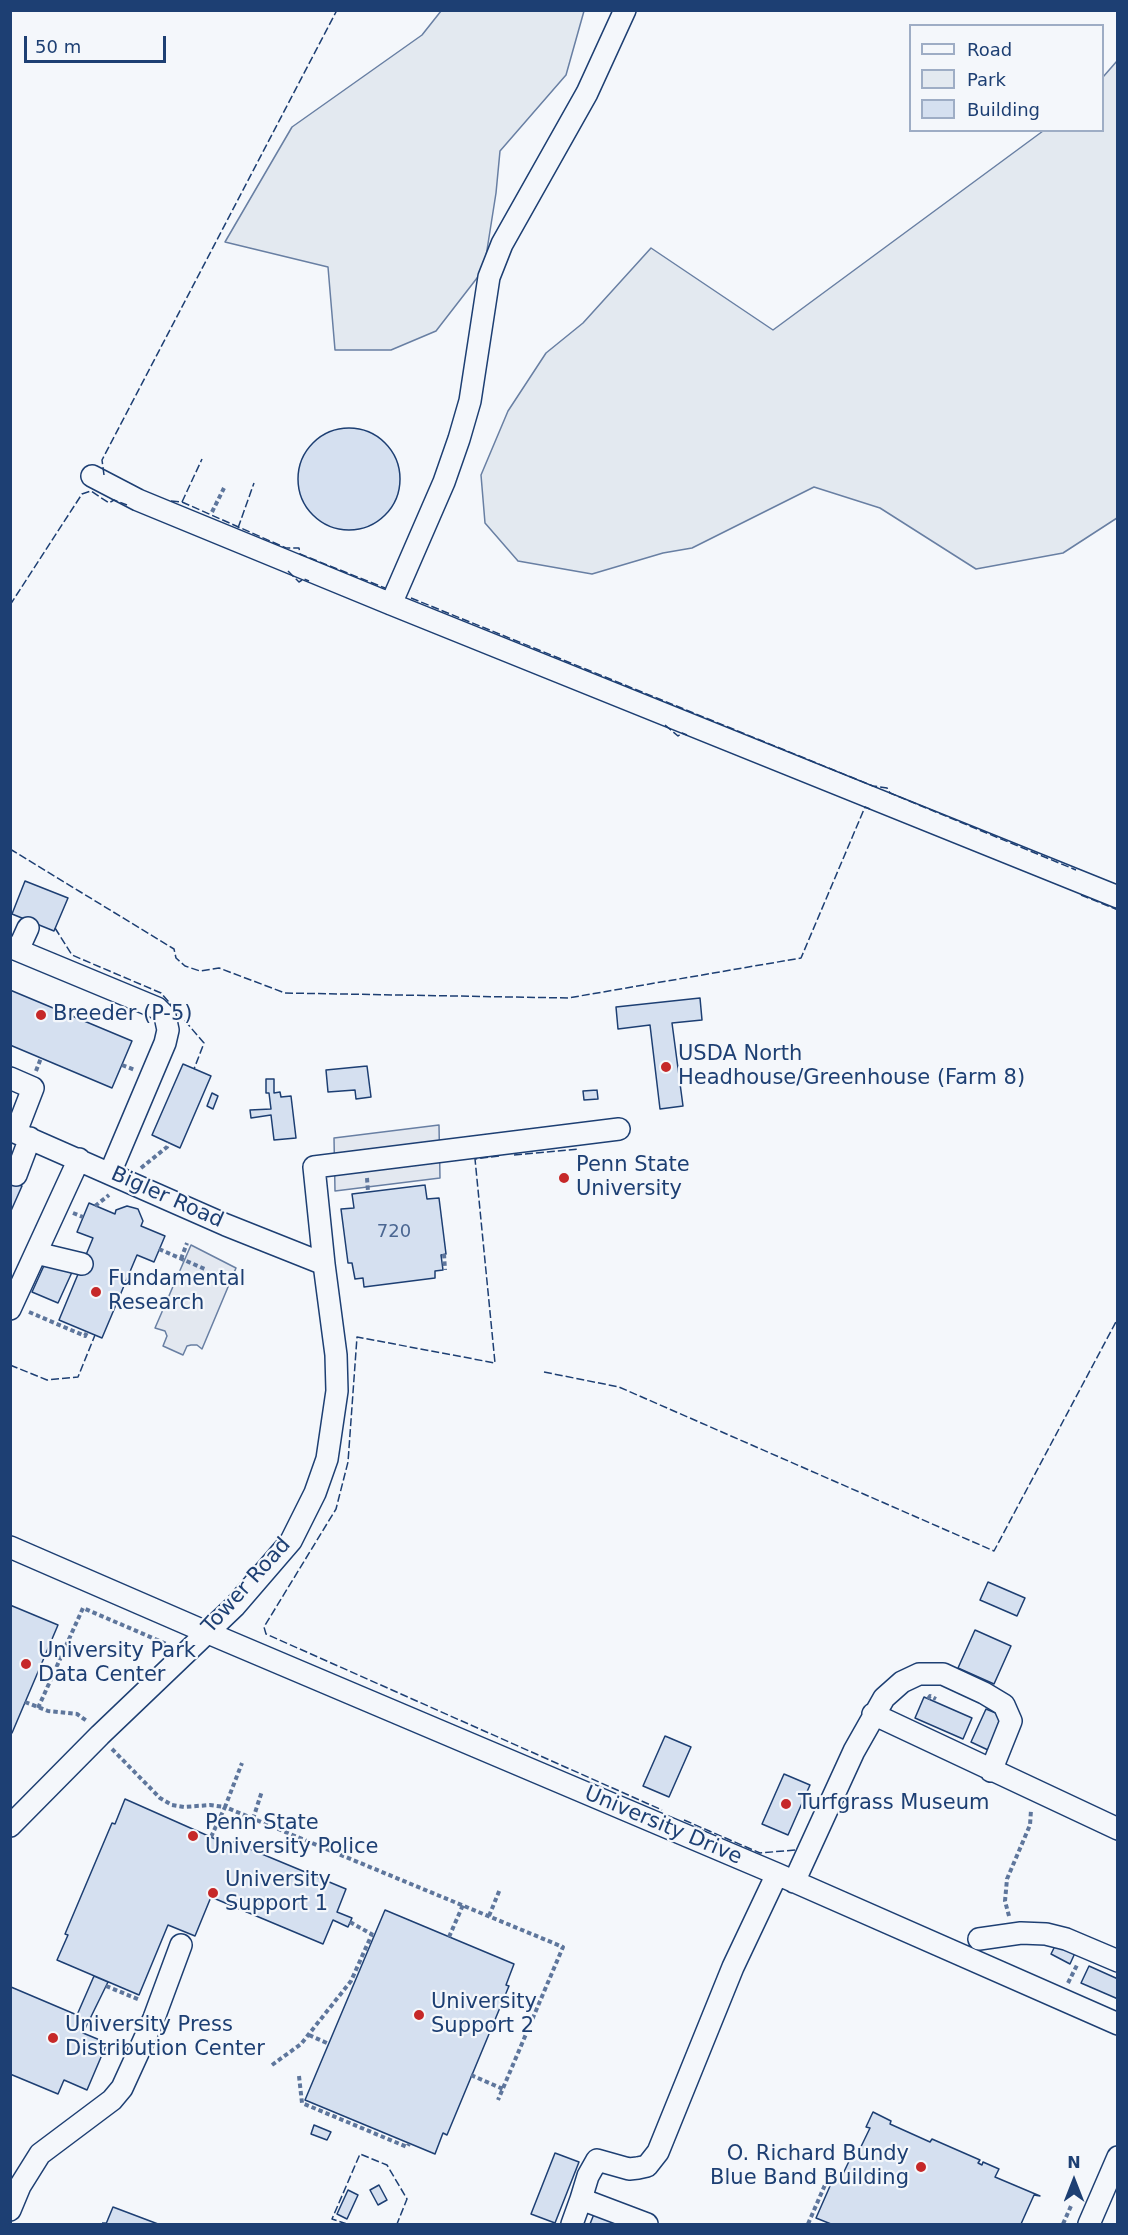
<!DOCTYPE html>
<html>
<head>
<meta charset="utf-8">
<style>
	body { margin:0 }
	#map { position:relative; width:1128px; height:2235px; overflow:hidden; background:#f4f7fb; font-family:"DejaVu Sans",sans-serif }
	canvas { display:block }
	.frame { position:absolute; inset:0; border:12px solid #1d3f73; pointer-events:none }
	.legend { position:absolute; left:909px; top:24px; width:195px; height:108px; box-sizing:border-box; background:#f4f7fb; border:2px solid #9eadc5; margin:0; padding:8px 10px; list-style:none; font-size:18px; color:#1d3f73 }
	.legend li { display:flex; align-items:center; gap:12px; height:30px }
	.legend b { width:30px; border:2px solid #9eadc5 }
	.north { position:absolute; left:1044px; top:2151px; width:60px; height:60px; -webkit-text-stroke:4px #f4f7fb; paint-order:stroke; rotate:0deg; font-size:16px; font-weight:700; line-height:24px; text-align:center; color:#1d3f73 }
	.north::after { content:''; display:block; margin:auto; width:21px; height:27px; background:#1d3f73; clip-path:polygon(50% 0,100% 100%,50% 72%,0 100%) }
	.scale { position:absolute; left:24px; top:36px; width:142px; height:27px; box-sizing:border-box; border:3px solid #1d3f73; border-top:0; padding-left:8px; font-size:18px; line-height:21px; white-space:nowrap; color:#1d3f73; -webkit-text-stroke:4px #f4f7fb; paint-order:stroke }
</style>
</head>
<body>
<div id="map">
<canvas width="1128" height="2235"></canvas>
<div class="frame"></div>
<ul class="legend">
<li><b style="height:8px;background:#f4f7fb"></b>Road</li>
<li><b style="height:16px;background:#e3e9f0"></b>Park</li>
<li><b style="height:16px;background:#d5e0f0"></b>Building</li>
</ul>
<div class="north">N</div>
<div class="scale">50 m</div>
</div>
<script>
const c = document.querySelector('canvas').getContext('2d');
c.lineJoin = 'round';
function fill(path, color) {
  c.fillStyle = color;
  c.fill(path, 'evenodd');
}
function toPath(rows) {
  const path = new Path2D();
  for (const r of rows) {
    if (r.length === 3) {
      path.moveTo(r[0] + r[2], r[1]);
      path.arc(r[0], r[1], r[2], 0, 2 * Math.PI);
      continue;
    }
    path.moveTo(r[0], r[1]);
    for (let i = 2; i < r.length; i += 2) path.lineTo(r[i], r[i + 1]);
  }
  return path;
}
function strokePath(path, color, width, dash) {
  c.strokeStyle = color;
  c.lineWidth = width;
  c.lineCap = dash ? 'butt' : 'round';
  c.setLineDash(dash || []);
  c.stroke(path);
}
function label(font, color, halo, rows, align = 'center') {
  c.font = font + ' "DejaVu Sans",sans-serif';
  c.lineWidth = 4.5;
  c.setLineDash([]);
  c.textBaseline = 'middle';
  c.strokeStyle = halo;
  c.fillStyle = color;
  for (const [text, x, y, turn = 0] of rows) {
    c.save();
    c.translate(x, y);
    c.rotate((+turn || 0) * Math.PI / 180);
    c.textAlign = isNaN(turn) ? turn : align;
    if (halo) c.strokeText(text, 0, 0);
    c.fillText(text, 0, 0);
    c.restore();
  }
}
const green = toPath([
	[441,11,584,11,566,75,500,151,496,193,484,269,436,331,391,350,335,350,328,267,225,242,292,127,422,35,441,11],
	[1117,61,1117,518,1063,553,976,569,880,508,814,487,692,548,663,553,592,574,518,561,485,523,481,475,508,411,546,353,583,323,651,248,773,330,1043,131,1102,130,1103,77,1117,61]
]);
fill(green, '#e3e9f0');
strokePath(green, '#687fa3', 1.5);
const parking = toPath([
	[439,1125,440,1178,335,1191,334,1138,439,1125],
	[191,1245,236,1268,202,1349,197,1345,191,1345,187,1346,183,1355,163,1346,167,1336,165,1331,155,1328,191,1245]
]);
fill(parking, '#e3e8f0');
strokePath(parking, '#687fa3', 1.5);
const building = toPath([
	[349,479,51],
	[25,881,68,898,54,931,12,914,25,881],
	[10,990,132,1041,112,1088,10,1045,10,990],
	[700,998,702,1020,672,1023,683,1106,660,1109,650,1025,618,1029,616,1007,700,998],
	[183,1064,211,1076,180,1148,152,1135,183,1064],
	[367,1066,371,1097,356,1099,355,1090,328,1092,326,1070,367,1066],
	[266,1079,274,1079,274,1093,280,1092,281,1097,291,1096,296,1138,274,1140,271,1115,251,1118,250,1110,271,1109,269,1093,266,1093,266,1079],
	[597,1090,598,1099,584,1100,583,1091,597,1090],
	[212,1093,218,1096,213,1109,207,1106,212,1093],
	[10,1181,22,1186,10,1213,10,1181],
	[425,1185,427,1199,439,1198,446,1254,441,1255,443,1270,435,1271,435,1278,364,1287,363,1278,355,1279,352,1263,348,1263,341,1209,354,1208,352,1194,425,1185],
	[89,1203,115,1214,116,1210,127,1206,138,1209,143,1221,141,1226,165,1236,154,1262,137,1255,102,1338,59,1320,93,1238,77,1232,89,1203],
	[47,1259,73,1270,58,1303,32,1292,47,1259],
	[988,1582,1025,1598,1017,1616,980,1600,988,1582],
	[10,1605,58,1625,12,1733,10,1733,10,1605],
	[975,1630,1011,1646,994,1684,958,1668,975,1630],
	[924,1697,972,1718,963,1739,915,1718,924,1697],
	[986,1709,1003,1716,988,1750,971,1742,986,1709],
	[665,1736,691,1747,669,1797,643,1786,665,1736],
	[784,1774,810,1785,788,1835,762,1824,784,1774],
	[125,1799,231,1846,233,1842,346,1889,337,1912,352,1918,348,1927,333,1920,323,1944,211,1897,195,1936,168,1925,139,1995,57,1960,68,1935,65,1934,112,1823,115,1824,125,1799],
	[385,1910,514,1964,506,1985,509,1986,447,2135,443,2133,435,2154,305,2100,385,1910],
	[1056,1944,1075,1953,1070,1964,1051,1954,1056,1944],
	[1089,1966,1118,1979,1118,1999,1081,1983,1089,1966],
	[94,1976,108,1982,83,2033,107,2043,87,2090,64,2080,58,2094,10,2074,11,1987,77,2015,94,1976],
	[873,2112,891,2121,890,2124,930,2142,932,2139,980,2160,978,2163,982,2165,983,2162,999,2169,995,2177,1040,2196,1034,2195,1021,2224,831,2224,816,2218,834,2177,833,2175,841,2178,852,2155,856,2157,870,2128,866,2127,873,2112],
	[314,2125,331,2132,327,2140,311,2134,314,2125],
	[555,2153,579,2162,555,2223,531,2214,555,2153],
	[379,2185,387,2200,378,2205,370,2190,379,2185],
	[348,2190,358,2195,347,2219,337,2214,348,2190],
	[113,2207,158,2224,106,2224,113,2207],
	[594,2214,623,2224,590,2224,594,2214]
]);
fill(building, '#d5e0f0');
strokePath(building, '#1d3f73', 1.5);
const minor = toPath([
	[92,476,138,500,391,604,1118,897],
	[391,604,444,482,459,439,470,401,489,277,502,244,587,93,625,10],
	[10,947,157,1008,165,1016,168,1030,165,1043,110,1173],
	[18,950,28,928],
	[10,1078,33,1088,16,1132],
	[10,1130,226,1225,324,1264],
	[16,1175,30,1138],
	[36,1253,82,1264],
	[10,1309,79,1159],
	[10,1547,206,1632,777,1874,1118,2024],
	[873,1714,1118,1829],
	[10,1826,100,1735,235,1606,291,1541,315,1493,327,1459,337,1391,336,1355,324,1264,314,1167,619,1129],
	[794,1882,854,1751,884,1698,902,1682,919,1674,943,1674,984,1693,1004,1705,1011,1721,991,1771],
	[979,1939,1021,1933,1046,1934,1066,1939,1118,1961],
	[581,2199,588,2176,597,2160,629,2169,638,2168,647,2166,658,2152,733,1967,777,1874],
	[10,2210,20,2186,40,2154,112,2100,122,2088,154,2018,181,1945],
	[572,2224,581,2199,647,2224],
	[1089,2224,1118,2157]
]);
strokePath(minor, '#1d3f73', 24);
strokePath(toPath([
	[212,512,224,488],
	[122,1065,135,1070],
	[36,1071,41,1058],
	[141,1168,167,1147,169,1143],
	[367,1178,368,1192],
	[95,1206,109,1195],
	[73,1213,83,1217],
	[159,1249,207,1270],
	[444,1254,445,1270],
	[181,1259,187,1243],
	[29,1312,85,1336,87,1332],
	[928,1699,930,1696,936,1699],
	[25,1702,48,1711,77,1714,87,1721],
	[38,1708,83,1608,169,1645],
	[112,1749,160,1798,172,1805,184,1807,210,1805,225,1807,242,1763],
	[253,1819,262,1791],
	[211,1837,225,1807,563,1947,498,2100],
	[489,1916,500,1889],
	[1009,1916,1005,1901,1007,1879,1030,1825,1031,1810],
	[350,1922,373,1935],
	[449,1937,463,1905],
	[1068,1983,1078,1963],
	[106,1986,140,2000],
	[309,2035,329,2044],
	[272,2065,301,2044,351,1981,372,1934],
	[471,2075,503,2089],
	[299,2076,302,2103,407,2147,409,2144],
	[102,2224,106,2224],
	[808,2224,831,2171,843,2175],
	[1063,2224,1071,2206]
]), '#5e769c', 4, [4.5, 3]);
strokePath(minor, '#f4f7fb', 21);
strokePath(toPath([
	[104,475,102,460,337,10],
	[171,501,182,502,286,548,299,548,300,554,385,588],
	[182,502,202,459],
	[238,528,254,483],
	[288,571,299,582,304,579,309,581],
	[411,598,873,786,887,788,890,793,1076,870],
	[10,605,82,494,91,491,109,503,114,500,127,505],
	[665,725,678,736,682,733,687,735],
	[10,849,174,949,176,958,185,966,200,971,219,968,285,993,568,998,801,958,865,807,870,809],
	[1081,895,1118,910],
	[55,928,72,955,161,993,204,1043,194,1069],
	[514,1155,579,1149],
	[499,1156,475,1159,495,1363,357,1337,348,1462,336,1509,264,1627,266,1634,662,1810],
	[10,1365,47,1380,78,1377,95,1335],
	[544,1372,619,1387,994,1551,1118,1318],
	[684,1820,760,1853,795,1850],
	[347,2224,332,2219,360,2154,387,2165,407,2199,397,2224]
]), '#1d3f73', 1.5, [8, 3]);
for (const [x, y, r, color] of [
	[41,1015,6,"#c62828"],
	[666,1067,6,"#c62828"],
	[564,1178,6,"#c62828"],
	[96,1292,6,"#c62828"],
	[26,1664,6,"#c62828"],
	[786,1804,6,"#c62828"],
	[193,1836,6,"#c62828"],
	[213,1893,6,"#c62828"],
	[419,2015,6,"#c62828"],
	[53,2038,6,"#c62828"],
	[921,2167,6,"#c62828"]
]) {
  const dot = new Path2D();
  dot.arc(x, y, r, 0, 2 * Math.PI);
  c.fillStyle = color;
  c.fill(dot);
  strokePath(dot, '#f4f7fb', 2);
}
label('18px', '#4b6792', null, [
	["720",394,1232]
]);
label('21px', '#1d3f73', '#f4f7fb', [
	["Breeder (P-5)",53,1015],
	["USDA North",678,1055],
	["Headhouse/Greenhouse (Farm 8)",678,1079],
	["Penn State",576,1166],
	["University",576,1190],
	["Fundamental",108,1280],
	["Research",108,1304],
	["University Park",38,1652],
	["Data Center",38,1676],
	["Turfgrass Museum",798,1804],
	["Penn State",205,1824],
	["University Police",205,1848],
	["University",225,1881],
	["Support 1",225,1905],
	["University",431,2003],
	["Support 2",431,2027],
	["University Press",65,2026],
	["Distribution Center",65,2050],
	["O. Richard Bundy",909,2155,"right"],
	["Blue Band Building",909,2179,"right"]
], 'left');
label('21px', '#1d3f73', '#f4f7fb', [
	["Bigler Road",167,1198,24],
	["Tower Road",247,1586,-48],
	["University Drive",663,1826,23]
]);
</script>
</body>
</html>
